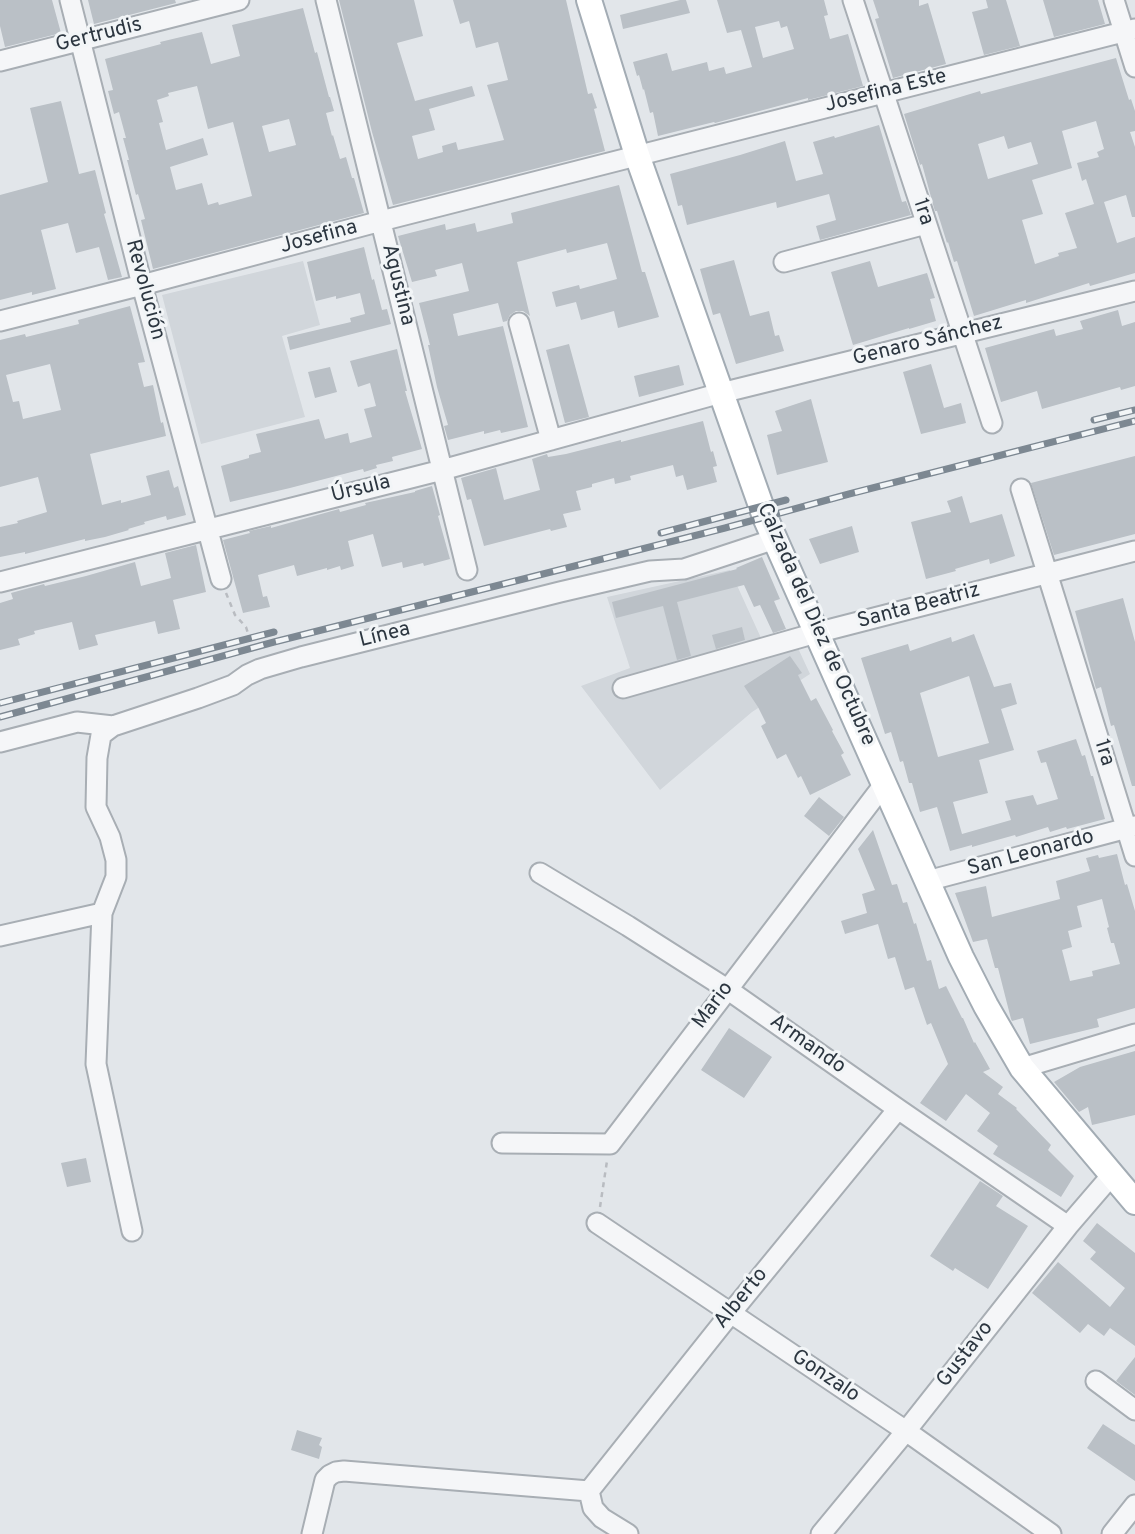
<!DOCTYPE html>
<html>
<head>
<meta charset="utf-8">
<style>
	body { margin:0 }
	canvas { display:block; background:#e2e6ea }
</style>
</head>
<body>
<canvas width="1135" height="1534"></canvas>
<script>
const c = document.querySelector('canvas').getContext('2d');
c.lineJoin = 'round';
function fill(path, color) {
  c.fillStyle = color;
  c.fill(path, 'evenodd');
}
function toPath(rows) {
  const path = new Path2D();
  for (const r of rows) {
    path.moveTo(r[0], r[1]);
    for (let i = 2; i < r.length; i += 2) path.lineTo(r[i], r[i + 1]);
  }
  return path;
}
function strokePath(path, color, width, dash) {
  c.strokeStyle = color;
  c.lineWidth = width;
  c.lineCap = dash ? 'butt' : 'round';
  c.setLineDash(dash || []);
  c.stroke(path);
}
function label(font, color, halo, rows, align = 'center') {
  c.font = font + ' Overpass,sans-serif';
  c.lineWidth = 6;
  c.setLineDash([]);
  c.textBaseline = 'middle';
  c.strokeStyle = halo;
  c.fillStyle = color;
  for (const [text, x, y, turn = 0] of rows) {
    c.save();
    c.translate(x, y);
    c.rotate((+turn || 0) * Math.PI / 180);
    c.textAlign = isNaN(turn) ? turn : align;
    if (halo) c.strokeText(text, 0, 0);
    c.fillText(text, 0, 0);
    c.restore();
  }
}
fill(toPath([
	[303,261,320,325,282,336,305,417,201,444,162,295],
	[730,570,761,638,791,633,810,674,752,712,660,790,581,686,630,668,607,597]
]), '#d1d6db');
fill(toPath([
	[0,0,52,0,61,33,5,47,0,26],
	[88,0,175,0,176,3,94,24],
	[339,0,414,0,423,36,397,43,415,101,472,86,475,96,429,109,435,130,412,136,418,159,443,152,442,146,456,142,458,150,504,140,487,85,508,80,498,42,476,48,469,21,460,24,453,0,566,0,588,94,592,93,597,108,594,109,605,151,393,205,372,132],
	[680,0,686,0,690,13,623,29,620,15],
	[717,0,824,0,828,15,824,16,830,39,848,34,863,86,808,100,808,98,715,123,714,122,658,136,653,112,650,113,644,89,643,90,639,75,637,76,633,62,667,53,672,71,707,62,709,71,724,67,726,74,752,67,741,30,727,33],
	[779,21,781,28,787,26,794,49,763,58,755,27],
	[873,0,919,0,919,6,928,3,946,64,893,78,875,19,879,18],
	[986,0,1006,0,1020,46,984,55,972,12,988,8],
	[1043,0,1098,0,1105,24,1054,37],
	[303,8,315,53,317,52,329,97,330,97,334,111,326,113,332,136,333,135,340,159,346,157,352,178,354,178,364,213,153,269,141,220,145,219,138,194,136,195,127,160,129,160,123,138,126,138,119,112,114,114,108,91,113,90,105,59,161,44,160,42,202,32,211,64,240,56,232,25],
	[197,86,208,129,233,122,252,196,219,205,218,202,208,205,202,183,176,190,170,167,208,155,203,138,166,150,159,123,163,122,157,100,169,96,168,93],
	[289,119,296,145,269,152,262,126],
	[1116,58,1129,100,1131,99,1135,111,1135,131,1130,132,1135,147,1135,217,1132,217,1126,195,1104,202,1117,243,1135,237,1135,273,1090,286,1089,283,1026,303,1026,300,974,316,957,261,954,262,948,242,947,243,937,211,935,211,934,208,922,164,920,165,904,114,980,91,981,94],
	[1096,121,1104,149,1097,152,1099,157,1077,163,1082,181,1086,179,1094,204,1065,213,1077,248,1058,253,1059,256,1035,264,1022,220,1043,214,1032,180,1072,168,1062,131],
	[1004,136,1008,149,1031,142,1038,164,988,179,978,144],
	[61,101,79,174,95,170,106,213,104,214,122,277,108,280,99,247,76,253,68,223,41,230,56,289,32,295,32,292,0,300,0,195,48,182,30,108],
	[879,125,902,202,906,201,911,215,820,240,816,226,836,220,829,194,777,208,776,202,687,225,682,205,678,206,670,174,740,155,785,141,796,181,823,174,813,142,834,136,835,138],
	[619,185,642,272,645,272,659,317,618,328,614,311,581,320,576,302,556,307,552,292,579,285,580,289,617,279,607,243,567,253,566,249,517,262,530,316,523,311,516,311,510,315,507,321,503,322,498,303,453,314,458,336,503,326,528,427,501,433,500,430,484,434,484,431,448,440,444,426,448,425,437,387,428,345,430,345,419,303,469,291,462,263,435,270,437,276,412,282,398,236,445,224,446,230,475,223,477,232,513,223,511,213],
	[364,247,372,280,374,279,382,310,387,309,391,324,290,350,287,337,351,322,350,318,365,314,360,293,336,299,336,296,316,301,307,262],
	[734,260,750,316,769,311,775,336,779,335,784,351,736,364,720,313,713,315,700,269],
	[870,261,878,287,927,273,935,298,930,299,936,321,909,329,909,328,853,345,831,272],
	[130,306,145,362,138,363,144,387,153,385,161,423,163,422,166,436,90,454,102,505,121,500,121,503,151,495,146,476,169,470,174,488,178,486,186,515,167,520,166,516,144,522,145,524,128,529,129,530,105,537,85,541,85,539,25,554,25,552,0,557,0,527,18,523,17,521,47,512,38,477,0,487,0,340,25,334,26,337,79,324,78,320],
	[50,364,61,410,23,419,19,401,13,402,6,375],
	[1118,310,1122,326,1135,322,1135,386,1121,390,1120,387,1042,409,1037,391,1001,402,985,348,1054,329,1056,336,1083,329,1080,321],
	[569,344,589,417,565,423,546,350],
	[397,349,407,391,405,391,422,449,392,457,393,461,376,465,377,468,364,472,363,469,290,488,230,502,221,466,249,458,249,455,261,452,256,434,319,419,325,439,348,433,350,443,372,437,364,409,376,406,370,383,358,387,350,361],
	[931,364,944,408,961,403,966,423,921,434,903,372],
	[679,365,684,385,639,397,634,376],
	[330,367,337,392,315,398,308,372],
	[811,399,828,462,777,475,767,435,782,431,775,411],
	[703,421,711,452,713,451,717,466,713,467,717,482,687,490,683,475,676,477,673,465,630,476,631,480,615,484,614,478,592,484,592,487,576,491,581,510,563,514,567,527,551,531,550,529,484,546,471,499,467,500,461,478,496,468,504,500,540,490,532,459,547,454,548,457,566,454,621,440,621,442],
	[1135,456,1135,534,1054,555,1031,483],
	[432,486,440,515,438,516,450,559,424,566,423,563,403,568,402,562,382,567,373,534,348,541,354,566,341,570,340,566,327,570,327,568,297,576,294,565,258,575,263,597,267,596,270,607,243,613,223,540,250,533,249,531,271,526,271,528,339,509,340,512,366,505,365,503,415,492,415,491],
	[962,496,970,523,1002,514,1015,556,990,564,989,559,955,569,956,571,926,579,911,522,951,512,947,501],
	[852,526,859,552,820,564,809,539],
	[196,545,206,592,173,600,180,629,158,634,155,621,95,635,98,645,79,650,72,622,34,631,35,634,18,639,20,645,0,650,0,603,13,599,11,593,44,584,45,586,86,576,135,562,141,586,171,578,165,553],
	[762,557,780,599,774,601,786,629,773,633,760,605,754,607,744,585,677,602,691,656,677,660,663,606,616,618,612,602,737,569,736,568],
	[1123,598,1135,642,1135,786,1132,786,1114,725,1111,726,1101,687,1096,689,1075,611],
	[742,627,745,640,716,649,712,635],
	[974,634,994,687,1011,683,1017,704,1001,709,1014,750,979,760,988,793,953,802,962,834,1011,820,1005,801,1033,795,1037,805,1058,799,1046,762,1041,763,1037,751,1076,739,1082,756,1085,755,1091,776,1093,776,1105,819,1067,829,1066,827,1050,832,1048,827,1016,837,1015,835,972,847,972,845,950,851,937,807,920,812,912,783,909,783,903,761,900,762,891,732,885,734,861,658,908,644,910,651,951,637,952,642],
	[969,676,989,743,938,757,920,693],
	[790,656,802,673,798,675,811,701,816,698,833,730,832,731,844,753,841,755,851,775,810,795,801,776,798,778,786,754,777,759,761,726,766,723,758,707,744,686],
	[819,797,844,817,829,836,804,816],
	[873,830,892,885,897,884,903,903,907,902,914,924,916,923,927,961,931,960,939,989,946,986,962,1018,963,1018,974,1043,975,1042,990,1069,983,1072,1003,1087,998,1094,1017,1108,1016,1109,1051,1145,1048,1150,1074,1176,1061,1197,993,1154,998,1146,977,1131,990,1113,966,1094,946,1121,920,1103,948,1064,931,1023,927,1025,914,987,905,990,895,957,888,959,878,924,845,934,841,921,867,913,862,894,875,890,858,849],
	[1117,854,1125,885,1127,884,1135,911,1135,1008,1097,1019,1099,1027,1030,1044,1023,1018,1012,1021,1011,1019,998,968,995,968,987,939,973,942,955,893,986,886,992,917,1060,899,1056,881,1090,871,1086,858,1098,855,1099,858],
	[1102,899,1109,927,1107,928,1111,943,1114,943,1120,964,1092,971,1093,976,1070,981,1062,950,1072,947,1068,931,1082,927,1077,906],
	[729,1028,772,1057,744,1098,701,1070],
	[1135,1051,1135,1115,1092,1125,1088,1107,1079,1112,1054,1082,1080,1067],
	[86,1158,91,1182,67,1187,61,1163],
	[980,1181,1003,1196,996,1206,1028,1226,988,1289,955,1268,953,1271,930,1256],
	[1097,1223,1135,1253,1135,1346,1110,1328,1104,1336,1088,1324,1080,1333,1032,1293,1058,1262,1110,1307,1125,1288,1090,1259,1096,1252,1083,1241],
	[1135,1357,1135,1395,1116,1381],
	[1103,1424,1135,1445,1135,1481,1087,1448],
	[297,1430,322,1438,319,1445,322,1447,319,1459,291,1450]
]), '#bac0c6');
const minor = toPath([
	[70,0,142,285,221,579],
	[326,0,467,570],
	[853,0,992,423],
	[1114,0,1135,67],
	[0,61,239,0],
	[784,262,926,224],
	[0,321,142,285,381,221,1135,29],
	[519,323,551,440],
	[1021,489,1135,856],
	[0,582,442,470,721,393,1135,291],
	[623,688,816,633,1135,551],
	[113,726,101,735,97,758,96,807,110,837,116,860,116,877,102,913,96,1064,132,1231],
	[0,742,77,722,113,726,198,698,233,685,247,675,260,669,301,657,560,592,650,571,684,569,775,539],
	[540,873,628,926,727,989,898,1109,1068,1226],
	[927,881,1135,826],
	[0,936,102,913],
	[1022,1068,1135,1034],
	[502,1143,610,1144,885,783],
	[597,1223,906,1431,1051,1534],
	[1096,1381,1135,1410],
	[589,1491,730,1314,898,1109],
	[589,1491,593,1508,602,1518,628,1534],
	[312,1534,325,1480,330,1475,336,1472,344,1471,589,1491],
	[821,1534,906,1431,1068,1226,1111,1176],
	[1112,1534,1135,1505]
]);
const major = toPath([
	[589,0,637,155,765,517,961,957,986,1006,1022,1068,1135,1202]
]);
strokePath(minor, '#a8aeb4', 23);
strokePath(major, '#a3acb4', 28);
strokePath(toPath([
	[226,593,235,615,246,627,254,653],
	[600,1207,607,1161]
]), '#b9bcc1', 2.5, [5, 5]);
strokePath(minor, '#f5f6f8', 19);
strokePath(major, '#fff', 24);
const rail = toPath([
	[1094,420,1135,410],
	[661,533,786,500],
	[0,703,274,632],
	[0,717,274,642,725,528,849,494,1135,421]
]);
strokePath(rail, '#7d8892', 7);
strokePath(rail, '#f2f5f7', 4.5, [13]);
label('21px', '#2c3640', '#f2f5f7', [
	["Gertrudis",99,36,-14],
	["Josefina Este",886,92,-14],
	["1ra",922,212,72],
	["Josefina",319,238,-15],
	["Agustina",397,285,76],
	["Revolución",144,290,75],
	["Genaro Sánchez",928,342,-14],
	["Úrsula",361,490,-14],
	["Santa Beatriz",919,607,-15],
	["Calzada del Diez de Octubre",815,625,66],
	["Línea",385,636,-14],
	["1ra",1103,753,73],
	["San Leonardo",1031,854,-15],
	["Mario",714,1006,-53],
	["Armando",807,1045,35],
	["Alberto",742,1299,-51],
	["Gustavo",966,1355,-52],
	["Gonzalo",825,1377,34]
]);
</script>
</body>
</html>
